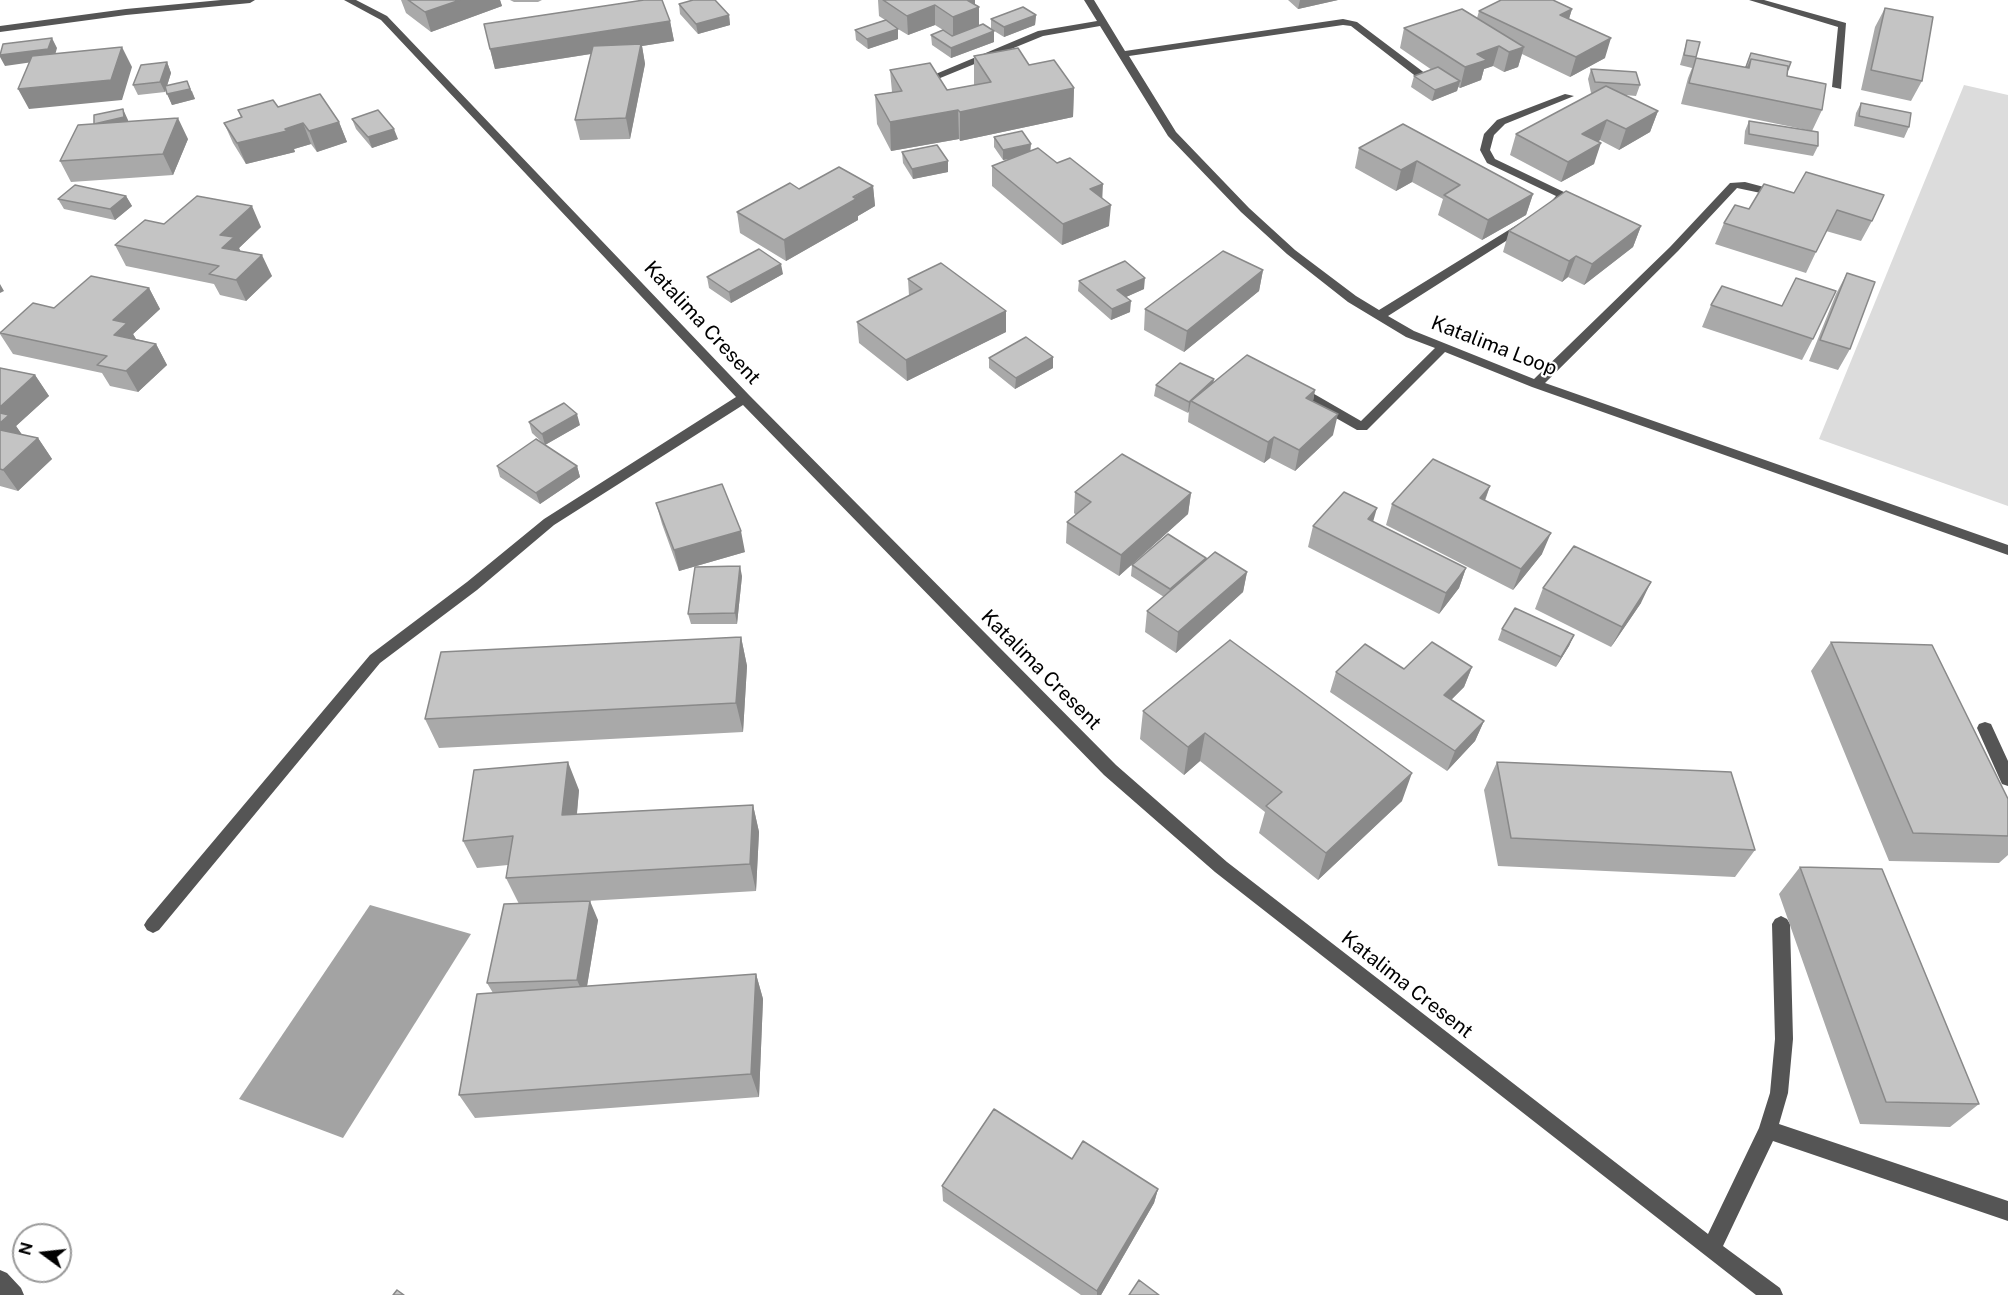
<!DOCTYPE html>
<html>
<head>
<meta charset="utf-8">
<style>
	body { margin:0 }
	#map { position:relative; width:2008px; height:1295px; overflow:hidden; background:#fff; font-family:"Public Sans",sans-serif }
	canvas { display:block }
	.north { position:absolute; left:12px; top:1223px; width:60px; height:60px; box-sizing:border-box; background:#fff; border:2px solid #999; border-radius:50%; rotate:285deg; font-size:16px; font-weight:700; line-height:24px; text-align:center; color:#000 }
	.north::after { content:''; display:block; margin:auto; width:21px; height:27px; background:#000; clip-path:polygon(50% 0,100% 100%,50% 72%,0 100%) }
</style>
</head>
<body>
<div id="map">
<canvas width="2008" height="1295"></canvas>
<div class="north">N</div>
</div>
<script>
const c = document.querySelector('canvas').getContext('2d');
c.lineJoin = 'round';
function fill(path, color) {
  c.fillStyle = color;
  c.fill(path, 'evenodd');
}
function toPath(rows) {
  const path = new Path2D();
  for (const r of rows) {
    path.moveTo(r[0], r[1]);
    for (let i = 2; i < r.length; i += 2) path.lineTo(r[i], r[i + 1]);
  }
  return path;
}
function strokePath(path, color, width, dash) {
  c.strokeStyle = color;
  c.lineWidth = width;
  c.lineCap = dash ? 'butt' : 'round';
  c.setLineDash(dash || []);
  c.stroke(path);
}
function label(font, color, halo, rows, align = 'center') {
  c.font = font + ' "Public Sans",sans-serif';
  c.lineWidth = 4.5;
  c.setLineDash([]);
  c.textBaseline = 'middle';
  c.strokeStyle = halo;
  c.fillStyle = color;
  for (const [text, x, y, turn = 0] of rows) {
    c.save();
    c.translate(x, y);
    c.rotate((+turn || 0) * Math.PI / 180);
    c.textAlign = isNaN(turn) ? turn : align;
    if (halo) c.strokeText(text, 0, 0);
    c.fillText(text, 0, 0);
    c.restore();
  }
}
fill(toPath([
	[1964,85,2008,95,2008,506,1819,439]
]), '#dcdcdc');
fill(toPath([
	[370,905,471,934,343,1138,239,1099]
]), '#a3a3a3');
fill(toPath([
	[221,0,255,0,250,3,126,15,0,32,0,26,126,9,221,0],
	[344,0,356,0,387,16,749,395,1116,765,1227,862,1708,1234,1759,1128,1770,1093,1775,1039,1772,924,1775,919,1781,916,1787,919,1790,924,1793,1039,1788,1093,1779,1124,2008,1201,2008,1221,1773,1141,1723,1246,1780,1288,1783,1295,1756,1295,1215,872,1104,775,743,405,554,525,477,590,380,663,159,930,153,933,147,930,144,925,147,920,370,655,467,582,544,519,736,397,381,20,344,0],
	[1084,0,1094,0,1125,51,1343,19,1357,22,1426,74,1426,78,1418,78,1351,26,1343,25,1129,56,1176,132,1249,208,1295,250,1356,296,1379,310,1520,223,1528,223,1528,227,1388,316,1414,331,1534,379,1670,247,1730,183,1745,182,1779,191,1779,195,1775,196,1737,188,1678,251,1545,383,2008,545,2008,555,1532,387,1445,352,1367,430,1357,430,1299,397,1298,394,1299,391,1309,391,1361,421,1435,348,1406,337,1348,302,1287,254,1241,212,1168,136,1100,26,1043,36,928,83,919,81,1038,31,1097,21,1084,0],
	[1749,0,1764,0,1846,23,1841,89,1832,87,1838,27,1749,0],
	[1565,94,1574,96,1505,124,1494,135,1490,150,1495,159,1566,193,1565,203,1552,210,1546,207,1556,196,1487,163,1480,150,1484,134,1497,120,1565,94],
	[1985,722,1991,724,2008,761,2008,786,2002,784,1977,728,1979,724,1985,722],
	[0,1270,7,1273,21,1288,24,1295,0,1295,0,1270]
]), '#555');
fill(toPath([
	[401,0,500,0,502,6,431,32,406,13],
	[510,0,542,0,538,2,514,2],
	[878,0,975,0,975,5,979,7,979,26,994,42,951,58,932,45,931,35,943,30,935,25,908,35,893,26,898,39,868,49,856,40,855,30,885,20,879,16],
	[1288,0,1338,0,1298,9],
	[679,4,729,15,730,25,698,34,680,14],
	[1885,8,1922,81,1911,101,1861,90,1875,27],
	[1572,9,1569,19,1605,58,1570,77,1522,54,1518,67,1504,72,1493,66,1484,69,1481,80,1460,88,1458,87,1457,91,1432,101,1411,87,1414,76,1432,70,1400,48,1404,28,1477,18,1479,11],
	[1036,15,1035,25,1004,37,991,29,991,19],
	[670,21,674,41,642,46,645,64,630,139,580,140,575,120,591,54,495,69,490,49],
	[1687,40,1696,58,1745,68,1751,53,1788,70,1787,76,1822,110,1812,131,1681,104,1688,78,1692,68,1680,65],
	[974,56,1029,65,1074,88,1073,117,960,141,959,139,891,151,877,124,875,95,892,92,890,70,947,90,974,85],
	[167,62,171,73,167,86,192,91,195,99,172,105,166,90,165,92,138,95,133,85],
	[1591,69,1640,85,1636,96,1625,95,1658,111,1650,132,1619,150,1600,140,1598,142,1594,164,1561,182,1510,155,1516,134,1593,93,1591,93,1588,79],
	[1861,103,1909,127,1904,138,1854,126,1856,113],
	[278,107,339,122,347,142,317,152,311,144,294,149,295,152,246,164,233,143,224,123,241,118,238,110],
	[352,119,398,139,372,148,356,129],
	[128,120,128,122,188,139,173,175,71,182,60,161,95,124],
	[1749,121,1818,146,1813,156,1744,144,1745,131],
	[1403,124,1533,194,1526,215,1482,240,1438,215,1443,199,1412,182,1396,191,1355,168,1359,148],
	[994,137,1031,151,1102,198,1109,226,1062,245,992,186,992,166,1009,159,1003,160,994,147],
	[902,152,948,172,913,179,903,163],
	[1764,184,1872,221,1861,241,1826,231,1806,273,1715,244,1724,223,1749,209],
	[873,186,875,206,858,216,858,220,786,261,740,233,737,212,799,189],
	[126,196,132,206,115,220,64,209,58,199],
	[164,224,261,227,239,248,240,251,272,276,246,301,220,295,214,284,126,266,115,245],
	[1641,226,1633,247,1584,285,1568,277,1562,282,1503,252,1509,231],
	[1263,270,1259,291,1184,352,1144,330,1145,309],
	[1847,273,1850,349,1838,370,1809,361,1836,294],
	[783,274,731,303,709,288,707,277],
	[908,279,1006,311,1006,332,907,381,859,343,857,322,909,296],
	[1079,281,1144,289,1126,297,1130,312,1111,320,1078,291],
	[149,288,160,309,133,334,136,339,156,344,167,365,138,392,110,386,102,373,13,354,0,334,0,332,54,308],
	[1711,305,1782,306,1813,339,1802,360,1702,327],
	[1053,357,1053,368,1015,389,989,368,989,358],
	[0,368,35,375,49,396,16,426,22,435,38,438,52,459,18,491,0,486],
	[1214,379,1213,383,1315,390,1313,401,1333,435,1295,471,1270,458,1264,463,1188,422,1189,411,1188,413,1154,396,1156,385],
	[529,422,580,425,545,445,532,433],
	[497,466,577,466,580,477,540,504,500,477],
	[1490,486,1485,501,1542,554,1513,590,1386,525,1392,504],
	[1075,492,1191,493,1188,514,1119,576,1066,543,1067,522,1076,515,1074,513],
	[656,503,745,552,679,571,662,524],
	[1313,526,1466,568,1459,588,1439,614,1308,547],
	[1206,558,1205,560,1247,572,1243,592,1176,653,1145,632,1147,611,1164,597,1131,576,1132,565],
	[742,576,737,624,691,624,688,614],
	[1543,588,1641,603,1611,647,1535,609],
	[1502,629,1574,635,1569,646,1556,667,1498,640],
	[741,637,747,666,743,732,439,748,425,719],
	[1831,642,2008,799,2008,855,1999,863,1889,861,1811,671],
	[1472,667,1464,687,1451,700,1484,721,1475,741,1447,771,1330,692,1336,672],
	[1143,711,1402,801,1318,880,1259,833,1265,812,1200,761,1184,775,1140,739],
	[1497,762,1755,850,1735,877,1498,866,1484,790],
	[579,790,577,814,753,805,759,832,756,891,570,902,598,920,587,986,756,974,763,999,759,1097,475,1118,459,1095,493,993,487,983,519,904,506,878,508,865,477,868,463,841],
	[1800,867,1979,1104,1950,1127,1860,1124,1779,894],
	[942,1186,1158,1189,1154,1203,1101,1295,1081,1295,943,1201]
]), '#a9a9a9');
fill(toPath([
	[460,0,500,0,502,6,431,32,425,12],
	[961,0,975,0,975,9,979,7,979,27,953,37,953,17],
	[1300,0,1338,0,1298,9],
	[935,5,935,25,908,35,907,16],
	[1572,9,1566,28,1560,15],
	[729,15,730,25,698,34,696,24],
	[1036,15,1035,25,1004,37,1004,27],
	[670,21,674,41,642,46,645,64,630,139,626,118,641,46,495,69,490,49],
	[898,29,898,39,868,49,867,39],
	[994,31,994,42,951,58,951,48],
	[52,38,57,48,54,59,5,66,0,57,0,55],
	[1611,38,1605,58,1570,77,1576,57],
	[1499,46,1493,66,1484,69,1481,80,1460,88,1465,67,1477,54],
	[122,47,132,67,122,100,29,109,18,89],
	[1524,47,1518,67,1504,72,1509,52],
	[167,62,171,73,165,92,160,82],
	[187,81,195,99,172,105,167,94],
	[1460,81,1457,91,1432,101,1435,90],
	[1074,88,1073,117,960,141,960,112],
	[123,109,128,120,129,128,94,124],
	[958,110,959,139,891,151,890,122],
	[1658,111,1650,132,1619,150,1626,129],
	[178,118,188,139,173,175,163,154],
	[1607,120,1600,140,1576,154,1582,134],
	[339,122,347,142,317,152,309,131],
	[303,123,311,144,294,149,295,152,246,164,237,143],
	[394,129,398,139,372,148,368,137],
	[1601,143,1594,164,1561,182,1568,162],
	[1031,144,1030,155,1003,160,1003,150],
	[948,161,948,172,913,179,912,169],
	[1417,161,1412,182,1396,191,1401,170],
	[1103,184,1102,204,1090,189],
	[873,186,875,206,858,216,858,220,786,261,784,240],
	[1533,194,1526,215,1482,240,1488,220],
	[126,196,132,206,115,220,110,209],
	[1111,205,1109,226,1062,245,1063,224],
	[252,206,261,227,239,248,244,258,222,248,220,235],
	[1641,226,1633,247,1584,285,1592,264],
	[262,255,272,276,246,301,236,280],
	[1576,256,1568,277,1562,282,1569,261],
	[781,264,783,274,731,303,729,292],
	[1263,270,1259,291,1184,352,1187,331],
	[1145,278,1144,289,1117,301,1117,290],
	[0,284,4,291,0,293],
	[149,288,160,309,133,334,139,344,114,335,113,320],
	[1131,301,1130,312,1111,320,1112,309],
	[1006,311,1006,332,907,381,906,360],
	[156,344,167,365,138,392,126,371],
	[1053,357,1053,368,1015,389,1016,378],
	[35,375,49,396,16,426,23,436,0,437,0,407],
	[1214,379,1212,390,1191,401,1189,411,1188,413,1189,402],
	[1315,390,1311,411,1306,398],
	[577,414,580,425,545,445,542,434],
	[1338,414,1333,435,1295,471,1299,450],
	[1274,437,1270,458,1264,463,1268,442],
	[38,438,52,459,18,491,3,470],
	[577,466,580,477,540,504,536,493],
	[1490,486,1482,507,1480,498],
	[1191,493,1188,514,1119,576,1121,555],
	[1377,508,1371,529,1368,519],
	[741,531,745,552,679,571,674,550],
	[1551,533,1542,554,1513,590,1521,569],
	[1206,558,1204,569,1169,600,1170,589],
	[740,566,742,576,737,624,735,613],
	[1466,568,1459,588,1439,614,1446,593],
	[1247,572,1243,592,1176,653,1178,632],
	[1651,582,1641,603,1611,647,1622,627],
	[1574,635,1569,646,1556,667,1561,657],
	[741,637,747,666,743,732,736,703],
	[1472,667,1464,687,1436,715,1444,695],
	[1484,721,1475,741,1447,771,1455,751],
	[1205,733,1200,761,1184,775,1188,747],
	[568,762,579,790,574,843,562,815],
	[1412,773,1402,801,1318,880,1326,853],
	[753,805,759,832,756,891,750,864],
	[590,901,598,920,585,998,577,980],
	[756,974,763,999,759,1097,751,1074],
	[1158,1189,1154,1203,1101,1295,1097,1295,1097,1291]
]), '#898989');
const building = toPath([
	[408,0,460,0,425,12,408,0],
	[644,0,662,0,670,21,490,49,484,24,644,0],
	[693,0,715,0,729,15,696,24,679,4,693,0],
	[883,0,967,0,979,7,953,17,935,5,907,16,883,0],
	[1501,0,1553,0,1572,9,1560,15,1611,38,1576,57,1479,11,1501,0],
	[1023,7,1036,15,1004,27,991,19,1023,7],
	[1885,8,1933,17,1922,81,1871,70,1885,8],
	[1462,9,1524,47,1509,52,1499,46,1477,54,1487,60,1465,67,1404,28,1462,9],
	[886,20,898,29,867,39,855,30,886,20],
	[983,24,994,31,951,48,931,35,943,30,952,36,983,24],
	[52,38,48,49,0,55,3,44,52,38],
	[1687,40,1700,42,1696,57,1684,55,1687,40],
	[641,44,626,118,575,120,593,46,641,44],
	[122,47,111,80,18,89,32,56,122,47],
	[1018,48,1029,65,1054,60,1074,88,960,112,958,110,890,122,875,95,902,91,890,70,930,63,947,90,991,82,974,56,1018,48],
	[1751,53,1791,62,1788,70,1788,66,1751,59,1748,67,1746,67,1751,53],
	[1696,58,1749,68,1751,59,1788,66,1787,76,1826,84,1822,110,1689,83,1696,58],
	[167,62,160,82,133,85,141,65,167,62],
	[1438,67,1460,81,1435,90,1414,76,1438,67],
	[1591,69,1636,72,1640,85,1595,82,1591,69],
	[187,81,190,89,167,94,165,86,187,81],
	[1606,86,1658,111,1626,129,1607,120,1582,134,1601,143,1568,162,1516,134,1606,86],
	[320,94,339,122,309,131,303,123,285,129,287,131,237,143,224,123,242,117,238,110,273,100,278,107,320,94],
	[1861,103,1911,113,1909,127,1859,116,1861,103],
	[123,109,124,117,94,124,94,115,123,109],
	[378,110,394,129,368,137,352,119,378,110],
	[178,118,163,154,60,161,78,125,178,118],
	[1749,121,1818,132,1818,146,1749,134,1749,121],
	[1403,124,1533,194,1488,220,1444,195,1460,185,1417,161,1401,170,1359,148,1403,124],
	[1022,131,1031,144,1003,150,994,137,1022,131],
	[937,145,948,161,912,169,902,152,937,145],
	[1038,148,1057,163,1070,158,1103,184,1090,189,1111,205,1063,224,992,166,1038,148],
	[839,167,873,186,853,197,856,199,784,240,737,212,790,183,799,189,839,167],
	[1806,172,1884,195,1872,221,1837,210,1816,252,1724,223,1735,205,1749,209,1764,184,1794,193,1806,172],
	[75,185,126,196,110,209,58,199,75,185],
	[1566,191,1641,226,1592,264,1576,256,1569,261,1509,231,1566,191],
	[197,196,252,206,220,235,234,237,222,248,262,255,236,280,209,274,219,266,115,245,145,220,164,224,197,196],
	[759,249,781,264,729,292,707,277,759,249],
	[1223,251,1263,270,1187,331,1145,309,1223,251],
	[1125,261,1145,278,1117,290,1131,301,1112,309,1079,281,1125,261],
	[941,263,1006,311,906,360,857,322,922,289,908,279,941,263],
	[1847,273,1875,282,1850,349,1820,340,1847,273],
	[91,276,149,288,113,320,127,323,114,335,156,344,126,371,97,365,107,356,0,333,33,303,54,308,91,276],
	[1796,278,1836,291,1813,339,1711,305,1722,286,1782,306,1796,278],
	[1026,337,1053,357,1016,378,989,358,1026,337],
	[1247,355,1315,390,1306,398,1338,414,1299,450,1274,437,1268,442,1191,401,1247,355],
	[1180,363,1214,379,1189,402,1156,385,1180,363],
	[0,368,35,375,0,407,0,368],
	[564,403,577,414,542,434,529,422,564,403],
	[0,413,9,415,0,423,0,413],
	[0,430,38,438,3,470,0,469,0,430],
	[536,439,577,466,536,493,497,466,536,439],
	[1122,454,1191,493,1121,555,1067,522,1091,502,1075,492,1122,454],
	[1433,459,1490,486,1480,498,1551,533,1521,569,1392,504,1433,459],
	[722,484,741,531,674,550,656,503,722,484],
	[1344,492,1377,508,1368,519,1466,568,1446,593,1313,526,1344,492],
	[1168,534,1206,558,1170,589,1132,565,1168,534],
	[1574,546,1651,582,1622,627,1543,588,1574,546],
	[1215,552,1247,572,1178,632,1147,611,1215,552],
	[740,566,735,613,688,614,695,567,740,566],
	[1515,608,1574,635,1561,657,1502,629,1515,608],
	[741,637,736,703,425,719,441,652,741,637],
	[1230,640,1412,773,1326,853,1266,806,1282,792,1205,733,1188,747,1143,711,1230,640],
	[1432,642,1472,667,1444,695,1484,721,1455,751,1336,672,1365,644,1404,669,1432,642],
	[1831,642,1932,645,2008,799,2008,836,1913,833,1831,642],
	[568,762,562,815,753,805,750,864,506,878,513,836,463,841,474,770,568,762],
	[1497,762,1731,772,1755,850,1511,838,1497,762],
	[1800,867,1882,869,1979,1104,1886,1102,1800,867],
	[590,901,577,980,487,983,504,904,590,901],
	[756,974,751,1074,459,1095,477,994,756,974],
	[994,1109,1072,1159,1083,1141,1158,1189,1097,1291,942,1186,994,1109],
	[1139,1280,1159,1295,1129,1295,1139,1280],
	[397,1290,404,1295,393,1295,397,1290]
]);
fill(building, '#c4c4c4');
strokePath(building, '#898989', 1.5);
label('20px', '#000', '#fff', [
	["Katalima Cresent",702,323,47],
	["Katalima Loop",1494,346,21],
	["Katalima Cresent",1041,670,45],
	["Katalima Cresent",1407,985,38]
]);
</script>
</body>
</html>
